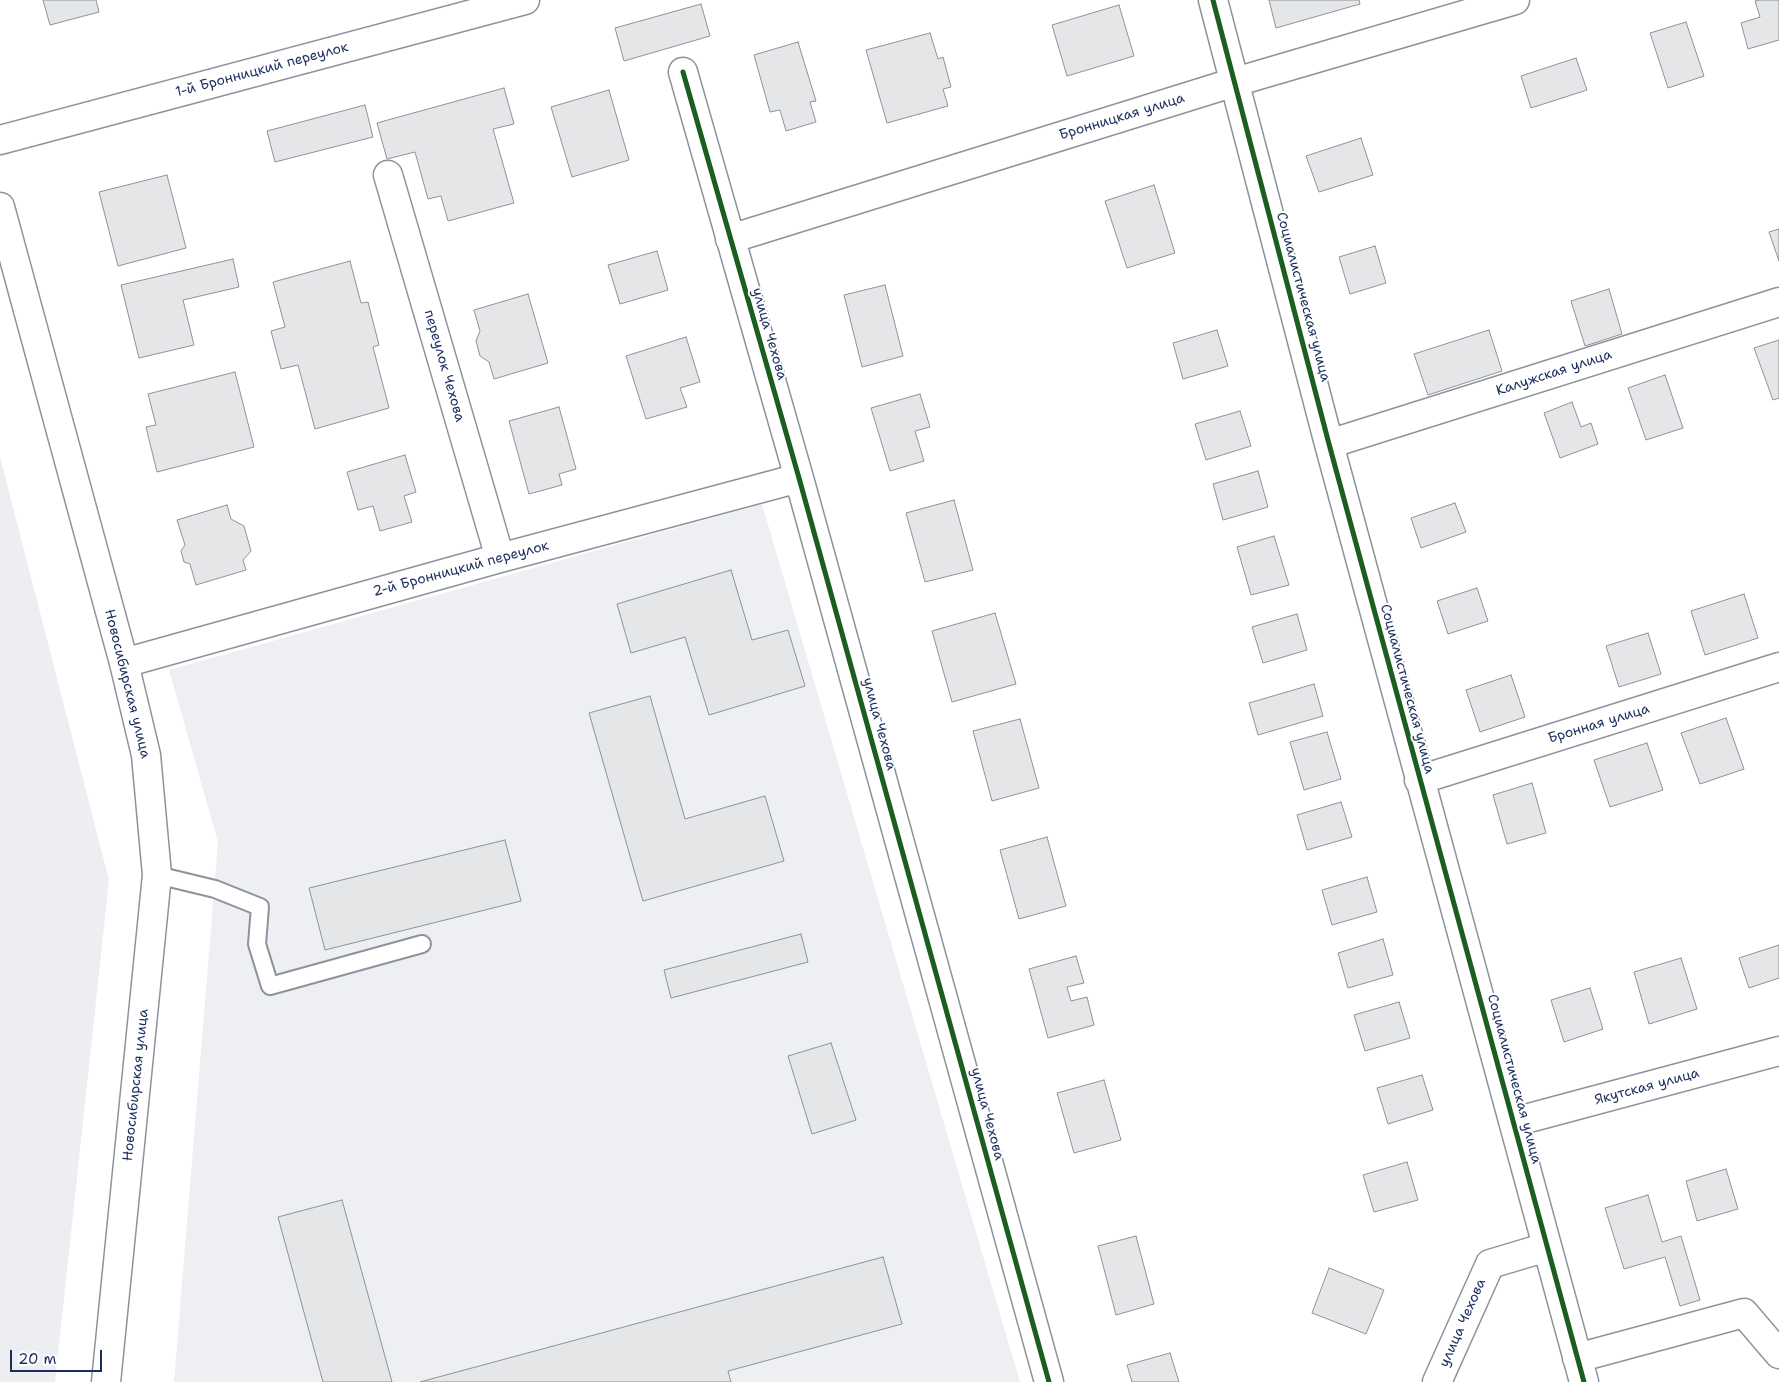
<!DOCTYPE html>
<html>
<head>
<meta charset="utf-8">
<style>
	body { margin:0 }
	#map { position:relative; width:1779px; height:1382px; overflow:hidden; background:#fff; font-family:"Shantell Sans",sans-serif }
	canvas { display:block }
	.scale { position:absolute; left:10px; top:1350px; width:92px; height:22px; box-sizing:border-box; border:2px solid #1b2f5e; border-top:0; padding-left:6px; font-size:15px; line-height:18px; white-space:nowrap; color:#1b2f5e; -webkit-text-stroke:4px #fff; paint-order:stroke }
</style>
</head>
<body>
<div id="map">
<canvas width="1779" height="1382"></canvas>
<div class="scale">20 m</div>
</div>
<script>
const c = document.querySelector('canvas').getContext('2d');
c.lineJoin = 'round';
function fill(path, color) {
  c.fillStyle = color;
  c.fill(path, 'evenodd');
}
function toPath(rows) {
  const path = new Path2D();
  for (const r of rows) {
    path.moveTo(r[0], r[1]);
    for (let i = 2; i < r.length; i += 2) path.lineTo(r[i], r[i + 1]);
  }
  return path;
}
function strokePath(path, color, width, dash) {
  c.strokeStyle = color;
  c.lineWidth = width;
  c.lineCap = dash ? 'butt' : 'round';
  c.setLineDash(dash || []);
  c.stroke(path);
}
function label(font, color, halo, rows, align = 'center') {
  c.font = font + ' "Shantell Sans",sans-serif';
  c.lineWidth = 4;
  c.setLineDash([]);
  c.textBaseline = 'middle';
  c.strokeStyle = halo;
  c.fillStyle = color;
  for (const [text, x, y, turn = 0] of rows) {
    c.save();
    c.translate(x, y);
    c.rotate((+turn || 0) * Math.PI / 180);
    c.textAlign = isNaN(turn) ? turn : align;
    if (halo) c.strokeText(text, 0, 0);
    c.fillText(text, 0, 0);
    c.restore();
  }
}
fill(toPath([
	[762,504,1020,1382,174,1382,218,842,169,670]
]), '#edeff3');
fill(toPath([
	[0,457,109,880,55,1382,0,1382]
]), '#edeef2');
const building = toPath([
	[43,0,96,0,99,12,50,25,43,0],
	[1269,0,1359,0,1360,4,1276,28,1269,0],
	[1759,0,1779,0,1779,40,1748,49,1741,23,1760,17,1755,1,1759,0],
	[701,4,710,36,624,61,615,28,701,4],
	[1119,5,1134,56,1067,76,1052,25,1119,5],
	[1686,22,1704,76,1668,88,1650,33,1686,22],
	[930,33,938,59,943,57,951,87,943,89,948,106,887,123,866,50,930,33],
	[798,42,816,101,810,102,816,122,786,131,780,110,770,112,754,55,798,42],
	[1576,58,1587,90,1531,108,1521,76,1576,58],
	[504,88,514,124,493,129,514,203,448,221,441,196,428,199,415,152,387,159,377,123,504,88],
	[609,90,629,160,572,177,551,107,609,90],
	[365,105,373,137,275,162,267,131,365,105],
	[1361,138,1373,175,1319,192,1306,156,1361,138],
	[167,175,186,248,118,266,99,192,167,175],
	[1154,185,1175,253,1127,268,1105,201,1154,185],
	[1779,229,1779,261,1769,232,1779,229],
	[1375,246,1386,283,1350,294,1339,257,1375,246],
	[657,251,668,290,620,304,608,265,657,251],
	[233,259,239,287,183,300,194,345,139,358,121,285,233,259],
	[350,261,361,303,368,302,379,345,373,347,389,408,315,429,298,365,281,369,271,331,285,327,273,282,350,261],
	[885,285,903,356,862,367,844,295,885,285],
	[1609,289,1622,334,1585,346,1571,301,1609,289],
	[528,294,548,363,494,379,489,362,480,356,476,341,480,331,474,310,528,294],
	[1217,330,1228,366,1183,379,1173,343,1217,330],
	[1489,330,1502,371,1428,395,1414,354,1489,330],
	[686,337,700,382,680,388,687,407,646,419,626,356,686,337],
	[1779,340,1779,398,1773,400,1754,348,1779,340],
	[235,372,254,447,157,472,146,427,156,425,148,394,235,372],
	[1665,375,1683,428,1646,440,1628,388,1665,375],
	[920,394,930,427,915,431,924,461,890,471,871,408,920,394],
	[1572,402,1581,427,1591,423,1598,444,1560,458,1544,413,1572,402],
	[559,407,576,469,559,474,562,485,529,494,509,421,559,407],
	[1240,411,1251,446,1206,460,1195,424,1240,411],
	[405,455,416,492,404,496,412,522,380,531,373,506,358,510,347,472,405,455],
	[1258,471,1268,507,1223,520,1213,484,1258,471],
	[954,500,973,570,925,582,906,513,954,500],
	[1455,503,1466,532,1421,548,1411,518,1455,503],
	[227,505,231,519,244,526,251,551,243,560,246,570,196,585,190,564,184,562,181,551,185,545,177,520,227,505],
	[1274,536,1289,585,1251,595,1237,547,1274,536],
	[731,570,752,640,788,630,805,686,709,715,685,637,631,653,617,604,731,570],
	[1477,588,1488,621,1448,634,1437,601,1477,588],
	[1744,594,1758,638,1705,655,1691,611,1744,594],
	[995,613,1016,684,952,702,932,631,995,613],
	[1297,614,1307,650,1263,663,1252,627,1297,614],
	[1648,633,1661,674,1619,687,1606,646,1648,633],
	[1511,675,1525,717,1480,732,1466,690,1511,675],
	[1314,684,1323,716,1258,735,1249,703,1314,684],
	[650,696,685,819,765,796,784,861,643,901,589,713,650,696],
	[1726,718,1744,769,1700,784,1681,733,1726,718],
	[1020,719,1039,788,992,801,973,731,1020,719],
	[1327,732,1341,779,1304,790,1290,742,1327,732],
	[1647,743,1663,790,1610,807,1594,760,1647,743],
	[1532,783,1546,833,1507,844,1493,795,1532,783],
	[1341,802,1352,837,1307,850,1297,815,1341,802],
	[1047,837,1066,906,1019,919,1000,850,1047,837],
	[505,840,521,901,325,950,309,888,505,840],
	[1367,877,1377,912,1332,925,1322,890,1367,877],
	[801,934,808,962,671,998,664,970,801,934],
	[1383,939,1393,975,1348,988,1338,953,1383,939],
	[1779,945,1779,978,1749,988,1739,958,1779,945],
	[1076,956,1084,983,1067,987,1071,1001,1087,997,1094,1025,1048,1038,1029,969,1076,956],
	[1681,958,1697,1009,1649,1024,1634,972,1681,958],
	[1590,988,1603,1029,1564,1042,1551,1000,1590,988],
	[1399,1002,1410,1038,1365,1051,1354,1015,1399,1002],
	[831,1043,856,1120,812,1134,788,1056,831,1043],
	[1422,1075,1433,1110,1388,1124,1377,1088,1422,1075],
	[1104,1080,1121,1140,1074,1153,1057,1093,1104,1080],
	[1407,1162,1418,1200,1374,1212,1363,1175,1407,1162],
	[1726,1169,1738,1209,1697,1221,1686,1181,1726,1169],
	[1648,1195,1662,1242,1681,1236,1700,1300,1680,1306,1665,1257,1624,1269,1605,1208,1648,1195],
	[342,1200,392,1382,323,1382,278,1217,342,1200],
	[1136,1236,1154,1304,1116,1315,1098,1246,1136,1236],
	[883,1257,902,1324,728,1371,731,1382,420,1382,883,1257],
	[1329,1268,1384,1290,1366,1334,1312,1313,1329,1268],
	[1170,1353,1179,1382,1132,1382,1127,1365,1170,1353]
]);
fill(building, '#e5e6e8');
strokePath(building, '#8e929a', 1);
const lane = toPath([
	[157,875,215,889,260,907,257,944,270,986,422,944]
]);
const street = toPath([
	[1213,0,1329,444,1584,1382],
	[683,72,799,478,1049,1382],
	[0,140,525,0],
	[388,175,500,558],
	[730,239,1235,82,1515,0],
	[1329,444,1779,302],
	[124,663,500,558,799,478],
	[1419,780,1779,667],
	[1514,1122,1779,1051],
	[1577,1358,1744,1313,1779,1354],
	[1437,1382,1490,1264,1547,1247]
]);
const secondary = toPath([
	[0,207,124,663,146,755,157,875,106,1382]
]);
strokePath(lane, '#8e929a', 20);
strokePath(street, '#8e929a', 31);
strokePath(secondary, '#8e929a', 31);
strokePath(lane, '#fff', 16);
strokePath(street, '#fff', 28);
strokePath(secondary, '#fff', 28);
strokePath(toPath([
	[1213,0,1329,444,1584,1382],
	[683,72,799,478,1049,1382]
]), '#1b5e20', 5);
label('14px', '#1b2f5e', '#fff', [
	["1-й Бронницкий переулок",262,70,-15],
	["Бронницкая улица",1122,117,-17],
	["Социалистическая улица",1303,297,75],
	["улица Чехова",769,334,74],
	["переулок Чехова",444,366,74],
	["Калужская улица",1554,373,-18],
	["2-й Бронницкий переулок",461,569,-15],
	["Новосибирская улица",127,684,76],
	["Социалистическая улица",1407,689,75],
	["улица Чехова",879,724,75],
	["Бронная улица",1599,724,-17],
	["Социалистическая улица",1514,1079,75],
	["Новосибирская улица",136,1085,-84],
	["Якутская улица",1647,1087,-15],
	["улица Чехова",987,1114,75],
	["улица Чехова",1463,1323,-66]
]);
</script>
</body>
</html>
